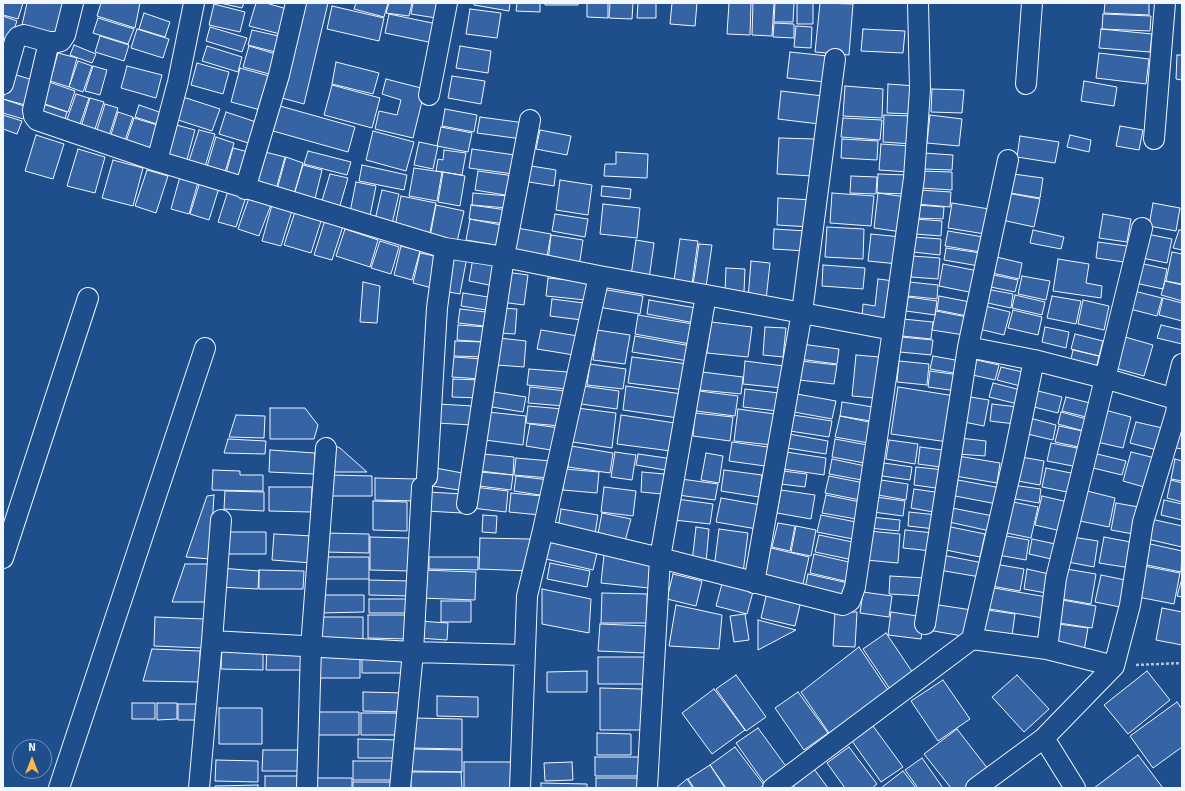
<!DOCTYPE html>
<html>
<head>
<meta charset="utf-8">
<style>
	body { margin:0 }
	#map { position:relative; width:1185px; height:791px; overflow:hidden; background:#1f4e8c; font-family:Signika,sans-serif }
	canvas { display:block }
	.frame { position:absolute; inset:0; border:4px solid #f2f6ff; pointer-events:none }
	.north { position:absolute; left:12px; top:739px; width:40px; height:40px; box-sizing:border-box; background:#1f4e8c; border:1px solid #7391ba; border-radius:50%; rotate:0deg; font-size:11px; font-weight:700; line-height:16px; text-align:center; color:#f2f6ff }
	.north::after { content:''; display:block; margin:auto; width:14px; height:18px; background:#ffb74d; clip-path:polygon(50% 0,100% 100%,50% 72%,0 100%) }
</style>
</head>
<body>
<div id="map">
<canvas width="1185" height="791"></canvas>
<div class="frame"></div>
<div class="north">N</div>
</div>
<script>
const c = document.querySelector('canvas').getContext('2d');
c.lineJoin = 'round';
function fill(path, color) {
  c.fillStyle = color;
  c.fill(path, 'evenodd');
}
function toPath(rows) {
  const path = new Path2D();
  for (const r of rows) {
    path.moveTo(r[0], r[1]);
    for (let i = 2; i < r.length; i += 2) path.lineTo(r[i], r[i + 1]);
  }
  return path;
}
function strokePath(path, color, width, dash) {
  c.strokeStyle = color;
  c.lineWidth = width;
  c.lineCap = dash ? 'butt' : 'round';
  c.setLineDash(dash || []);
  c.stroke(path);
}
const building = toPath([
	[3,3,23,3,18,19,3,15,3,3],
	[27,3,60,3,66,4,60,34,22,25,27,3],
	[101,3,140,3,135,28,97,16,101,3],
	[220,3,244,3,242,8,220,3],
	[256,3,266,3,287,9,280,34,249,26,256,3],
	[305,3,328,3,304,104,282,98,305,3],
	[356,3,388,3,384,17,354,9,356,3],
	[389,3,412,3,409,16,386,13,389,3],
	[413,3,438,3,436,18,411,14,413,3],
	[474,3,510,3,509,11,474,5,474,3],
	[517,3,540,3,540,12,516,11,517,3],
	[545,3,578,3,578,5,545,5,545,3],
	[587,3,608,3,608,18,587,17,587,3],
	[610,3,633,3,632,19,609,18,610,3],
	[638,3,656,3,656,18,637,18,638,3],
	[672,3,697,3,695,26,670,24,672,3],
	[729,3,751,3,750,35,727,34,729,3],
	[753,3,774,3,772,36,752,35,753,3],
	[775,3,794,3,793,22,774,22,775,3],
	[797,3,813,3,813,24,797,24,797,3],
	[820,3,853,4,849,55,815,52,820,3],
	[1105,3,1149,3,1149,15,1104,13,1105,3],
	[214,4,245,12,240,32,209,25,214,4],
	[332,6,384,18,379,41,327,29,332,6],
	[470,9,501,13,497,38,466,34,470,9],
	[144,13,170,22,165,37,139,29,144,13],
	[389,14,437,24,433,43,385,33,389,14],
	[1103,14,1151,16,1150,31,1102,29,1103,14],
	[3,16,17,21,10,40,3,38,3,16],
	[98,18,134,29,128,44,93,33,98,18],
	[774,23,794,24,794,38,773,37,774,23],
	[796,26,812,27,811,48,794,47,796,26],
	[210,27,247,38,242,52,206,41,210,27],
	[137,29,169,39,163,58,131,48,137,29],
	[863,29,905,31,903,53,861,51,863,29],
	[1101,29,1152,34,1150,52,1099,48,1101,29],
	[252,30,283,37,279,53,248,45,252,30],
	[100,36,129,45,124,61,95,52,100,36],
	[74,45,96,54,92,63,70,55,74,45],
	[207,46,242,57,238,72,202,61,207,46],
	[249,46,279,55,273,75,243,67,249,46],
	[460,46,491,51,488,73,456,68,460,46],
	[790,52,828,56,825,82,787,78,790,52],
	[58,53,77,58,69,87,50,81,58,53],
	[1099,53,1149,59,1146,84,1096,78,1099,53],
	[1177,55,1182,55,1182,80,1176,79,1177,55],
	[78,61,92,66,83,92,69,87,78,61],
	[336,62,379,73,373,94,332,84,336,62],
	[197,63,229,72,223,94,191,85,197,63],
	[93,66,107,70,100,95,85,91,93,66],
	[127,66,162,75,156,98,121,88,127,66],
	[240,68,273,77,264,111,231,102,240,68],
	[10,73,36,81,29,106,3,99,10,73],
	[452,76,485,81,481,104,448,98,452,76],
	[386,79,425,89,413,138,375,129,379,111,397,115,401,100,382,94,386,79],
	[1084,81,1117,87,1114,106,1081,101,1084,81],
	[49,82,75,91,68,112,42,103,49,82],
	[888,84,916,86,914,114,887,113,888,84],
	[332,85,380,98,372,128,324,115,332,85],
	[845,86,883,89,882,118,843,116,845,86],
	[932,89,964,90,962,113,931,112,932,89],
	[781,91,823,96,819,124,778,119,781,91],
	[76,94,89,98,78,130,65,125,76,94],
	[180,96,220,109,212,131,172,118,180,96],
	[90,98,104,102,93,135,80,130,90,98],
	[3,99,27,107,23,119,3,113,3,99],
	[43,104,67,112,63,126,38,118,43,104],
	[105,104,118,108,108,139,95,136,105,104],
	[139,105,168,115,163,126,135,117,139,105],
	[280,106,355,127,348,152,273,131,280,106],
	[445,109,477,115,474,132,442,126,445,109],
	[118,112,133,117,123,146,109,141,118,112],
	[226,112,262,124,255,145,219,134,226,112],
	[3,115,22,121,17,134,3,129,3,115],
	[884,115,913,116,912,144,883,142,884,115],
	[930,115,962,119,959,146,927,143,930,115],
	[480,117,525,123,522,139,477,133,480,117],
	[134,118,164,127,154,158,124,148,134,118],
	[843,118,882,120,880,140,841,137,843,118],
	[169,123,195,130,185,167,159,160,169,123],
	[1120,126,1143,130,1139,150,1116,146,1120,126],
	[441,127,472,133,468,152,437,146,441,127],
	[199,130,215,134,204,170,188,164,199,130],
	[540,130,571,136,567,155,536,149,540,130],
	[373,131,414,142,406,171,366,160,373,131],
	[36,135,64,144,53,179,25,171,36,135],
	[1070,135,1091,140,1089,152,1067,147,1070,135],
	[1020,136,1059,142,1055,163,1017,157,1020,136],
	[216,137,234,143,224,175,206,170,216,137],
	[779,138,815,139,813,176,777,174,779,138],
	[842,139,878,141,877,160,841,158,842,139],
	[419,142,438,146,433,169,414,165,419,142],
	[881,144,911,146,909,172,879,170,881,144],
	[233,148,252,153,244,182,225,177,233,148],
	[78,149,105,157,95,193,67,186,78,149],
	[472,149,515,155,513,174,469,168,472,149],
	[444,150,466,153,462,175,436,171,438,159,443,160,444,150],
	[308,151,351,162,347,175,304,164,308,151],
	[265,152,285,157,275,193,255,187,265,152],
	[616,152,648,154,647,178,604,176,605,164,616,164,616,152],
	[924,153,953,155,952,170,924,169,924,153],
	[286,157,303,163,293,198,276,193,286,157],
	[113,160,143,168,133,206,102,198,113,160],
	[303,165,322,170,314,203,293,198,303,165],
	[362,165,407,175,404,190,359,181,362,165],
	[525,165,556,170,554,186,523,181,525,165],
	[414,168,442,172,437,201,409,196,414,168],
	[147,170,168,176,156,213,135,206,147,170],
	[478,171,514,176,511,196,475,190,478,171],
	[921,171,952,172,952,190,921,188,921,171],
	[443,172,465,176,460,206,438,202,443,172],
	[181,173,199,179,189,214,171,209,181,173],
	[330,174,348,178,339,209,321,204,330,174],
	[878,174,908,175,907,194,877,193,878,174],
	[1013,174,1043,178,1040,198,1010,193,1013,174],
	[851,176,877,177,876,194,850,193,851,176],
	[560,180,592,185,588,215,556,210,560,180],
	[200,182,219,188,209,220,190,214,200,182],
	[356,182,376,186,369,221,349,217,356,182],
	[602,186,631,189,630,199,601,196,602,186],
	[229,188,247,194,236,227,218,222,229,188],
	[382,190,399,194,391,228,374,224,382,190],
	[919,190,951,192,950,207,917,204,919,190],
	[473,193,508,196,507,208,472,205,473,193],
	[832,193,874,196,871,226,830,223,832,193],
	[878,193,906,197,902,232,874,228,878,193],
	[1007,193,1040,199,1034,227,1002,220,1007,193],
	[250,195,272,202,259,236,238,229,250,195],
	[401,196,436,203,429,237,394,231,401,196],
	[778,198,812,200,811,227,777,225,778,198],
	[952,203,989,209,985,234,948,228,952,203],
	[1153,203,1180,208,1176,231,1149,226,1153,203],
	[603,204,640,208,637,238,600,234,603,204],
	[272,205,292,211,281,246,262,241,272,205],
	[436,205,464,211,457,242,430,237,436,205],
	[471,205,507,210,505,224,469,219,471,205],
	[917,205,944,207,943,219,916,218,917,205],
	[296,209,322,218,311,253,284,245,296,209],
	[555,214,588,219,585,237,552,231,555,214],
	[1103,214,1131,219,1127,242,1099,238,1103,214],
	[470,219,506,226,502,246,466,240,470,219],
	[916,219,942,221,941,236,915,234,916,219],
	[325,220,343,226,332,260,314,255,325,220],
	[827,227,864,229,863,259,825,257,827,227],
	[517,228,551,234,546,262,512,257,517,228],
	[345,229,378,240,370,267,336,256,345,229],
	[774,229,807,231,806,251,773,249,774,229],
	[1033,230,1064,237,1061,249,1030,243,1033,230],
	[1179,230,1182,230,1182,250,1173,248,1179,230],
	[948,231,983,237,980,252,945,246,948,231],
	[871,234,901,237,898,264,868,261,871,234],
	[1147,234,1172,239,1167,263,1142,258,1147,234],
	[551,235,583,240,579,267,548,262,551,235],
	[914,237,941,239,940,255,913,252,914,237],
	[680,239,698,241,692,284,674,281,680,239],
	[636,240,654,243,649,279,631,276,636,240],
	[380,241,399,247,391,274,371,268,380,241],
	[1098,242,1127,246,1124,262,1096,258,1098,242],
	[699,244,712,245,706,287,693,285,699,244],
	[401,246,420,251,412,280,394,275,401,246],
	[946,248,981,253,979,266,944,260,946,248],
	[1172,252,1182,254,1182,284,1166,281,1172,252],
	[420,253,439,257,432,288,413,283,420,253],
	[449,254,467,257,460,294,443,291,449,254],
	[912,256,940,258,938,279,911,277,912,256],
	[992,256,1022,263,1019,279,988,272,992,256],
	[473,258,499,263,494,286,469,281,473,258],
	[1058,259,1089,264,1086,283,1102,286,1101,298,1053,291,1058,259],
	[751,261,770,263,766,300,748,299,751,261],
	[1139,263,1167,269,1163,289,1135,283,1139,263],
	[943,264,978,271,974,293,939,286,943,264],
	[823,265,865,268,863,289,822,286,823,265],
	[726,268,745,269,744,292,725,291,726,268],
	[506,272,528,275,524,305,501,302,506,272],
	[989,274,1018,280,1015,292,986,286,989,274],
	[1022,276,1050,281,1046,300,1018,294,1022,276],
	[548,278,588,282,586,300,546,296,548,278],
	[878,279,894,281,890,320,862,317,863,304,875,306,878,279],
	[1165,281,1182,285,1182,301,1161,295,1165,281],
	[363,282,380,286,377,323,360,322,363,282],
	[909,282,938,285,937,299,908,296,909,282],
	[601,289,643,296,640,314,598,307,601,289],
	[986,289,1013,294,1011,308,983,302,986,289],
	[1134,291,1162,298,1157,316,1130,309,1134,291],
	[463,293,488,297,486,310,461,306,463,293],
	[1015,295,1045,302,1042,315,1012,308,1015,295],
	[939,296,970,302,967,316,937,310,939,296],
	[1052,296,1081,301,1076,324,1047,318,1052,296],
	[908,297,937,301,935,315,906,311,908,297],
	[1163,298,1182,303,1182,321,1159,315,1163,298],
	[552,299,584,303,582,320,550,316,552,299],
	[649,300,702,309,700,324,647,314,649,300],
	[1083,300,1109,306,1104,330,1078,324,1083,300],
	[981,305,1010,312,1004,335,975,328,981,305],
	[502,308,517,309,515,334,499,333,502,308],
	[460,309,486,312,484,326,458,323,460,309],
	[1013,310,1042,317,1038,335,1008,328,1013,310],
	[936,311,967,317,964,335,932,330,936,311],
	[638,315,699,325,695,345,635,334,638,315],
	[903,319,933,322,931,339,902,336,903,319],
	[711,322,752,327,748,357,707,353,711,322],
	[458,325,487,327,486,342,457,340,458,325],
	[1161,325,1182,330,1182,344,1157,338,1161,325],
	[765,327,786,328,783,357,763,355,765,327],
	[1045,327,1069,332,1066,348,1042,342,1045,327],
	[541,330,578,336,574,355,537,349,541,330],
	[597,330,630,335,625,364,593,360,597,330],
	[1075,334,1103,341,1099,356,1071,349,1075,334],
	[635,336,691,346,688,361,632,352,635,336],
	[901,337,933,340,931,355,900,352,901,337],
	[1125,337,1153,345,1144,376,1115,368,1125,337],
	[499,338,526,341,524,367,497,365,499,338],
	[455,341,484,342,483,357,454,356,455,341],
	[801,344,839,349,837,364,799,359,801,344],
	[1073,350,1099,356,1096,369,1070,363,1073,350],
	[856,355,879,357,875,398,852,396,856,355],
	[933,356,961,361,959,374,930,369,933,356],
	[454,357,482,359,481,379,452,377,454,357],
	[632,357,688,364,685,390,628,383,632,357],
	[972,359,999,365,995,380,968,374,972,359],
	[745,361,784,366,782,388,743,384,745,361],
	[801,361,837,365,834,384,799,380,801,361],
	[899,361,929,364,927,385,897,382,899,361],
	[590,364,626,369,623,389,587,385,590,364],
	[1001,367,1027,373,1024,387,997,380,1001,367],
	[529,369,568,372,567,389,527,385,529,369],
	[930,371,959,375,957,391,928,387,930,371],
	[702,372,743,377,741,394,700,390,702,372],
	[453,379,481,380,480,398,452,397,453,379],
	[993,383,1021,390,1018,404,989,397,993,383],
	[583,386,619,391,617,409,581,404,583,386],
	[626,386,682,394,678,418,623,410,626,386],
	[530,387,566,391,564,406,528,403,530,387],
	[898,387,955,396,948,442,891,434,898,387],
	[745,389,779,393,777,411,743,407,745,389],
	[1034,390,1062,397,1058,413,1030,406,1034,390],
	[699,391,738,396,735,416,696,411,699,391],
	[494,392,526,397,523,412,492,407,494,392],
	[797,394,836,401,832,419,794,412,797,394],
	[964,396,989,400,984,426,959,421,964,396],
	[1066,397,1094,404,1090,418,1062,411,1066,397],
	[842,402,879,408,877,422,840,416,842,402],
	[438,404,473,406,472,425,437,423,438,404],
	[992,404,1018,407,1015,424,990,421,992,404],
	[528,406,563,409,561,426,526,423,528,406],
	[270,408,305,408,318,425,314,439,270,439,270,408],
	[577,408,616,413,612,448,573,442,577,408],
	[738,409,775,414,772,445,734,441,738,409],
	[1101,409,1131,417,1123,448,1093,441,1101,409],
	[488,412,526,416,523,445,485,440,488,412],
	[1061,412,1090,420,1087,432,1058,424,1061,412],
	[695,413,733,417,730,441,693,436,695,413],
	[236,415,265,416,264,438,229,437,236,415],
	[621,415,675,423,671,451,617,444,621,415],
	[793,415,832,421,829,437,790,431,793,415],
	[840,416,878,424,874,444,835,437,840,416],
	[1026,417,1056,425,1053,440,1023,433,1026,417],
	[1136,422,1167,429,1161,451,1130,443,1136,422],
	[530,424,560,428,557,451,526,446,530,424],
	[1059,426,1087,432,1083,448,1055,442,1059,426],
	[1175,428,1182,429,1182,449,1171,447,1175,428],
	[789,434,828,441,826,454,787,448,789,434],
	[960,438,986,441,985,456,958,454,960,438],
	[228,439,266,441,265,454,224,453,228,439],
	[835,439,873,446,870,464,832,457,835,439],
	[889,440,918,444,915,464,886,459,889,440],
	[732,442,768,447,765,466,729,461,732,442],
	[1051,443,1082,449,1078,467,1047,461,1051,443],
	[331,444,340,448,367,472,331,472,331,444],
	[571,446,613,453,610,473,568,467,571,446],
	[920,447,950,451,948,468,918,464,920,447],
	[270,450,315,453,314,474,269,472,270,450],
	[615,452,636,455,632,480,611,477,615,452],
	[786,452,826,458,824,475,783,469,786,452],
	[1131,452,1159,459,1151,489,1123,481,1131,452],
	[706,453,723,456,719,483,701,480,706,453],
	[1093,453,1126,461,1122,475,1089,467,1093,453],
	[483,454,514,457,513,475,481,471,483,454],
	[638,454,673,459,671,471,636,465,638,454],
	[958,456,1000,463,997,483,955,476,958,456],
	[1016,456,1044,461,1040,485,1012,480,1016,456],
	[516,458,551,461,549,478,514,475,516,458],
	[832,459,870,467,867,481,829,474,832,459],
	[1175,459,1182,461,1182,481,1171,479,1175,459],
	[884,463,912,467,910,480,882,476,884,463],
	[916,467,945,470,943,489,914,485,916,467],
	[435,468,468,474,466,491,432,486,435,468],
	[1046,468,1076,474,1072,493,1042,487,1046,468],
	[565,469,599,472,597,493,563,490,565,469],
	[213,470,240,471,240,475,263,475,263,491,212,490,213,470],
	[724,470,762,475,759,497,721,491,724,470],
	[783,471,807,474,805,487,781,484,783,471],
	[480,472,513,475,511,490,479,486,480,472],
	[642,472,664,474,662,494,641,492,642,472],
	[332,475,372,476,372,496,332,496,332,475],
	[516,476,549,480,546,496,514,491,516,476],
	[829,476,869,484,865,501,825,493,829,476],
	[375,478,418,479,417,501,375,500,375,478],
	[681,479,718,484,715,500,678,495,681,479],
	[881,480,908,484,906,500,878,495,881,480],
	[958,480,1001,488,997,504,955,496,958,480],
	[1171,480,1182,483,1182,502,1167,498,1171,480],
	[1012,485,1041,489,1039,503,1010,498,1012,485],
	[269,487,312,487,311,512,269,511,269,487],
	[474,487,508,491,506,512,472,508,474,487],
	[604,487,636,491,633,516,601,512,604,487],
	[914,489,942,493,939,513,911,508,914,489],
	[781,490,815,495,811,519,777,513,781,490],
	[225,491,264,492,264,511,224,509,225,491],
	[1087,491,1115,498,1109,527,1080,521,1087,491],
	[427,492,463,494,462,513,426,511,427,492],
	[511,493,542,496,540,515,509,512,511,493],
	[214,495,210,559,186,557,207,496,214,495],
	[826,495,865,503,862,520,822,513,826,495],
	[1042,496,1068,502,1061,531,1035,525,1042,496],
	[876,497,905,501,903,516,873,512,876,497],
	[721,498,761,505,757,529,716,522,721,498],
	[677,499,713,504,710,524,674,520,677,499],
	[1164,500,1182,504,1182,520,1161,515,1164,500],
	[373,501,407,502,407,531,373,530,373,501],
	[1008,501,1038,507,1031,538,1002,532,1008,501],
	[1116,503,1144,508,1139,535,1111,530,1116,503],
	[952,508,993,516,990,531,949,522,952,508],
	[561,509,598,515,595,534,558,529,561,509],
	[909,512,937,515,935,529,908,526,909,512],
	[602,513,631,519,624,545,597,539,602,513],
	[483,515,497,516,496,533,482,532,483,515],
	[821,515,861,523,858,540,817,532,821,515],
	[870,517,900,520,899,531,869,528,870,517],
	[1151,519,1182,526,1182,547,1147,539,1151,519],
	[778,523,795,526,790,551,772,547,778,523],
	[796,526,816,530,811,556,791,552,796,526],
	[946,526,985,534,980,557,941,549,946,526],
	[696,527,709,529,706,563,692,562,696,527],
	[719,529,748,533,743,573,714,568,719,529],
	[905,530,934,533,932,551,903,548,905,530],
	[869,531,900,534,898,563,866,560,869,531],
	[225,532,266,532,266,554,225,554,225,532],
	[325,533,369,534,369,553,325,552,325,533],
	[274,534,313,536,312,563,272,560,274,534],
	[819,535,857,543,853,560,815,552,819,535],
	[1001,535,1029,540,1026,560,998,555,1001,535],
	[370,537,409,538,409,571,370,570,370,537],
	[1072,537,1098,541,1094,567,1068,562,1072,537],
	[1104,537,1136,543,1131,568,1099,563,1104,537],
	[480,538,530,539,530,571,479,569,480,538],
	[1032,539,1060,545,1056,560,1029,554,1032,539],
	[550,542,597,553,593,570,546,559,550,542],
	[1146,543,1182,551,1181,572,1142,564,1146,543],
	[771,548,809,557,802,588,763,579,771,548],
	[814,554,853,563,849,582,810,573,814,554],
	[604,555,652,560,649,588,601,583,604,555],
	[942,555,983,563,980,577,939,570,942,555],
	[325,557,369,557,369,579,325,579,325,557],
	[429,557,478,557,478,570,429,569,429,557],
	[550,563,590,571,587,587,547,579,550,563],
	[185,564,208,564,207,602,172,602,185,564],
	[995,564,1024,569,1020,591,991,586,995,564],
	[1144,566,1180,573,1174,604,1138,597,1144,566],
	[220,568,259,571,258,589,219,587,220,568],
	[1027,569,1049,574,1046,593,1024,589,1027,569],
	[1066,569,1096,574,1091,604,1062,599,1066,569],
	[259,570,304,571,303,589,259,589,259,570],
	[422,570,476,572,475,600,421,598,422,570],
	[673,574,702,581,696,606,667,599,673,574],
	[808,574,848,583,844,601,804,593,808,574],
	[1101,575,1130,581,1125,608,1095,602,1101,575],
	[890,576,925,578,924,596,889,594,890,576],
	[369,580,411,581,411,596,369,595,369,580],
	[723,580,754,588,747,614,716,606,723,580],
	[1181,582,1182,582,1182,597,1177,596,1181,582],
	[988,587,1047,597,1043,618,984,608,988,587],
	[542,589,591,599,589,633,542,624,542,589],
	[767,592,801,601,795,626,761,618,767,592],
	[863,592,892,596,889,617,860,613,863,592],
	[602,593,647,594,647,623,601,623,602,593],
	[320,595,364,595,364,612,320,613,320,595],
	[369,599,410,599,410,613,369,613,369,599],
	[1062,600,1096,606,1092,628,1059,623,1062,600],
	[441,601,471,601,471,622,441,622,441,601],
	[932,604,972,610,968,637,928,630,932,604],
	[676,605,722,615,719,649,669,646,676,605],
	[1162,608,1182,612,1182,645,1156,640,1162,608],
	[987,610,1015,614,1011,642,983,639,987,610],
	[835,612,857,612,855,647,833,646,835,612],
	[891,612,924,617,921,639,888,635,891,612],
	[745,614,749,640,734,642,730,616,745,614],
	[368,615,409,615,408,639,368,638,368,615],
	[155,617,204,619,203,648,154,646,155,617],
	[317,617,363,617,363,639,317,639,317,617],
	[758,620,796,630,758,650,758,620],
	[419,621,448,623,447,640,418,638,419,621],
	[600,624,647,626,646,653,598,651,600,624],
	[1058,624,1088,628,1084,651,1055,646,1058,624],
	[886,633,913,673,890,689,863,649,886,633],
	[222,646,263,647,263,670,221,669,222,646],
	[859,647,888,690,829,733,801,692,859,647],
	[267,648,307,648,307,670,266,670,267,648],
	[152,649,200,651,199,682,143,681,152,649],
	[317,653,360,653,360,678,317,678,317,653],
	[362,653,404,653,404,673,362,673,362,653],
	[598,657,645,657,645,684,598,684,598,657],
	[587,671,587,692,547,692,547,672,587,671],
	[1147,671,1170,700,1128,734,1104,705,1147,671],
	[736,675,766,717,746,731,716,689,736,675],
	[1017,675,1049,709,1024,732,992,697,1017,675],
	[943,680,970,719,938,741,911,701,943,680],
	[600,688,642,689,642,730,600,730,600,688],
	[714,689,745,730,712,754,682,713,714,689],
	[363,692,406,693,406,712,363,711,363,692],
	[798,692,828,733,804,750,775,708,798,692],
	[437,696,478,697,478,717,437,716,437,696],
	[1177,702,1182,709,1182,747,1153,768,1130,736,1177,702],
	[132,703,155,703,155,719,132,719,132,703],
	[157,703,177,703,177,719,157,720,157,703],
	[178,704,200,704,200,720,178,720,178,704],
	[219,708,262,708,262,744,219,744,219,708],
	[317,712,359,712,359,735,317,735,317,712],
	[361,713,402,713,402,735,361,735,361,713],
	[414,718,462,719,462,749,413,748,414,718],
	[873,726,903,767,881,782,852,741,873,726],
	[758,728,788,769,765,784,736,743,758,728],
	[957,729,988,769,964,788,951,788,924,754,957,729],
	[597,733,631,734,631,755,597,755,597,733],
	[358,739,401,740,401,758,358,758,358,739],
	[735,747,764,785,760,788,726,788,710,765,735,747],
	[849,747,877,784,872,788,845,788,827,763,849,747],
	[412,749,462,750,462,772,412,771,412,749],
	[263,750,303,750,303,771,262,771,263,750],
	[1138,755,1163,788,1094,788,1138,755],
	[595,757,645,757,645,776,595,776,595,757],
	[922,758,943,788,918,788,905,770,922,758],
	[216,760,258,761,258,782,215,781,216,760],
	[353,761,394,761,394,780,353,780,353,761],
	[464,762,516,762,516,788,464,788,464,762],
	[572,762,573,780,545,781,544,763,572,762],
	[710,765,725,788,694,788,688,779,710,765],
	[814,769,828,788,795,788,792,784,814,769],
	[903,771,916,788,881,788,903,771],
	[411,772,461,772,462,788,411,788,411,772],
	[265,776,301,776,301,788,265,788,265,776],
	[309,778,352,778,352,788,309,788,309,778],
	[596,778,643,778,643,788,596,788,596,778],
	[687,779,693,788,676,788,687,779],
	[353,782,394,782,394,788,353,788,353,782],
	[541,783,587,784,587,788,541,788,541,783],
	[258,785,258,788,215,788,215,786,258,785]
]);
fill(building, '#3563a3');
strokePath(building, '#f2f6ff', 1);
const minor = toPath([
	[49,42,57,42,61,41,65,35,73,3],
	[3,84,15,41,18,37,24,35,49,42,33,110,34,116,37,120,157,161,445,248,504,257,599,276],
	[1026,84,1032,3],
	[429,95,447,3],
	[1154,139,1165,3],
	[157,161,178,82,194,3],
	[245,189,279,75,296,3],
	[706,295,599,276,543,530,660,558,843,605,850,601,855,587,893,330],
	[968,347,1008,160],
	[1173,399,1182,364],
	[427,477,437,308,445,248],
	[467,504,504,257,530,120],
	[221,520,212,641,413,652,524,655],
	[3,558,88,298],
	[754,583,802,312,835,59],
	[925,624,968,347,1034,360,1104,378,1182,401],
	[972,639,1014,457,1034,360],
	[1047,649,1056,578,1142,228],
	[59,788,205,348],
	[199,788,212,641],
	[307,788,311,647,326,448],
	[400,788,413,652,422,487],
	[520,788,527,596,543,530],
	[647,788,660,558,706,295,893,330,914,178,920,89,918,3],
	[773,788,972,639,1047,649,1114,666],
	[976,788,1044,738],
	[1075,788,1044,738,1114,666,1130,605,1143,522,1176,413,1178,400]
]);
strokePath(minor, '#f2f6ff', 22);
strokePath(toPath([
	[1136,665,1182,663]
]), '#b3c4dc', 2.5, [3, 2]);
strokePath(minor, '#1f4e8c', 20);
</script>
</body>
</html>
